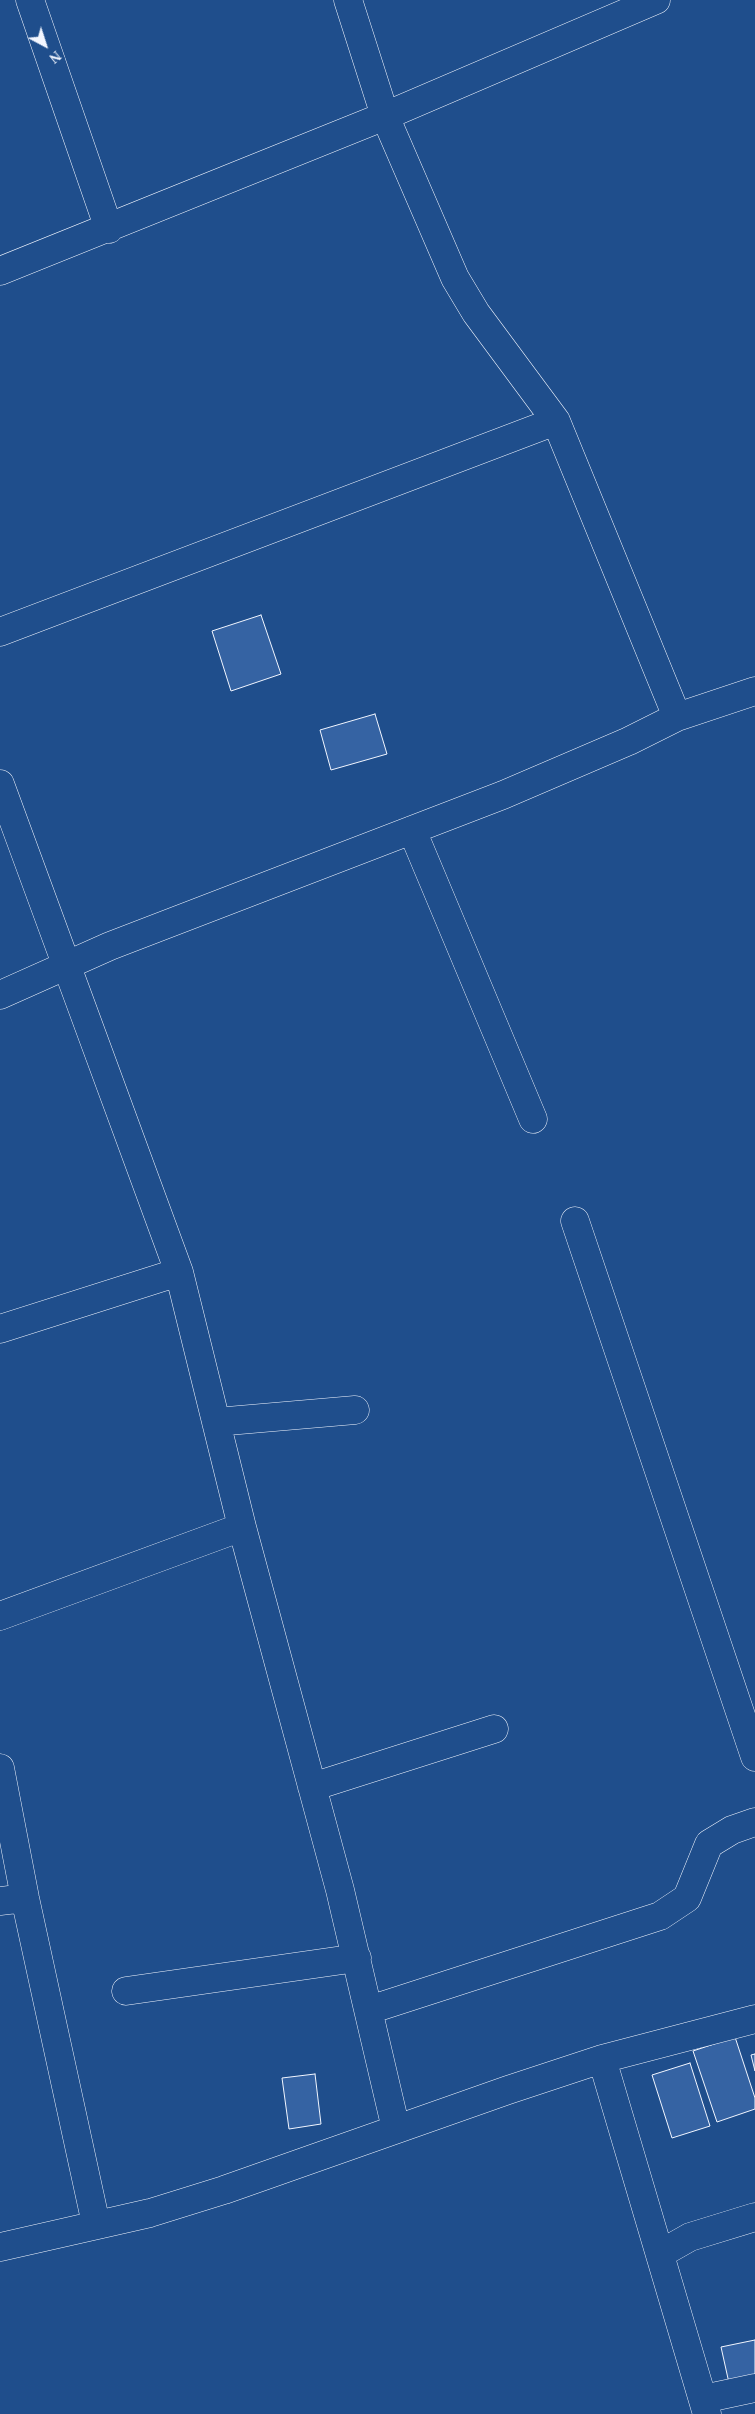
<!DOCTYPE html>
<html>
<head>
<meta charset="utf-8">
<style>
	body { margin:0 }
	#map { position:relative; width:755px; height:2414px; overflow:hidden; background:#1f4e8c; font-family:Georgia,serif }
	canvas { display:block }
	.north { position:absolute; left:20px; top:20px; width:50px; height:50px; -webkit-text-stroke:4px #1f4e8c; paint-order:stroke; rotate:140deg; font-size:14px; font-weight:700; line-height:20px; text-align:center; color:#f2f6ff }
	.north::after { content:''; display:block; margin:auto; width:18px; height:22px; background:#f2f6ff; clip-path:polygon(50% 0,100% 100%,50% 72%,0 100%) }
</style>
</head>
<body>
<div id="map">
<canvas width="755" height="2414"></canvas>
<div class="north">N</div>
</div>
<script>
const c = document.querySelector('canvas').getContext('2d');
c.lineJoin = 'round';
function fill(path, color) {
  c.fillStyle = color;
  c.fill(path, 'evenodd');
}
function toPath(rows) {
  const path = new Path2D();
  for (const r of rows) {
    path.moveTo(r[0], r[1]);
    for (let i = 2; i < r.length; i += 2) path.lineTo(r[i], r[i + 1]);
  }
  return path;
}
function strokePath(path, color, width, dash) {
  c.strokeStyle = color;
  c.lineWidth = width;
  c.lineCap = dash ? 'butt' : 'round';
  c.setLineDash(dash || []);
  c.stroke(path);
}
const building = toPath([
	[261,615,281,674,231,691,212,631,261,615],
	[375,714,387,754,331,770,320,730,375,714],
	[735,2037,755,2098,755,2109,717,2122,693,2051,735,2037],
	[755,2054,755,2071,751,2055,755,2054],
	[690,2063,710,2126,672,2138,652,2075,690,2063],
	[315,2074,321,2124,289,2129,282,2078,315,2074],
	[755,2340,755,2377,729,2383,721,2347,755,2340]
]);
fill(building, '#3563a3');
strokePath(building, '#f2f6ff', 1);
const street = toPath([
	[30,0,109,229],
	[348,0,385,116,455,278,476,313,556,421,677,717],
	[0,271,385,116,656,0],
	[0,632,556,421],
	[0,784,179,1272,242,1527,340,1890,396,2129],
	[412,830,533,1119],
	[0,995,110,946,503,795,629,741,677,717,755,691],
	[575,1221,755,1757],
	[0,1329,179,1272],
	[216,1422,355,1410],
	[0,1616,242,1527],
	[0,1768,25,1898,96,2224],
	[312,1787,494,1729],
	[0,1901,25,1898],
	[126,1991,357,1958],
	[369,2010,660,1916,687,1898,709,1844,732,1830,755,1822],
	[602,2059,707,2414],
	[0,2247,150,2213,224,2190,508,2090,602,2059,755,2019],
	[660,2254,690,2237,755,2217],
	[703,2399,755,2388]
]);
strokePath(street, '#f2f6ff', 29);
strokePath(street, '#1f4e8c', 28);
</script>
</body>
</html>
